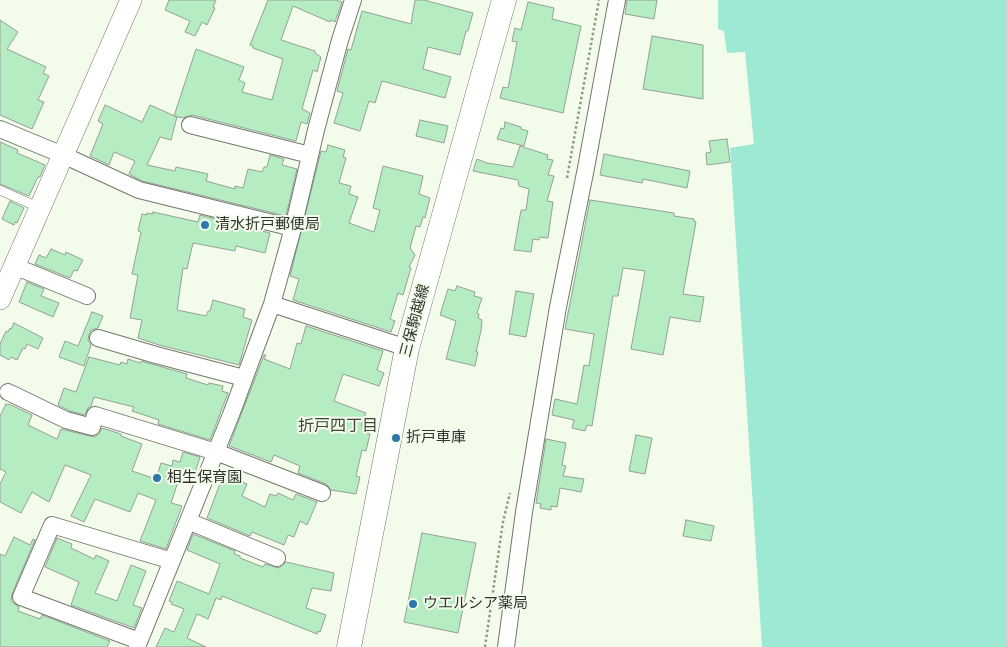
<!DOCTYPE html>
<html>
<head>
<meta charset="utf-8">
<style>
	body { margin:0 }
	canvas { display:block; background:#f3fbeb }
</style>
</head>
<body>
<canvas width="1007" height="647"></canvas>
<script>
const c = document.querySelector('canvas').getContext('2d');
c.lineJoin = 'round';
function fill(path, color) {
  c.fillStyle = color;
  c.fill(path, 'evenodd');
}
function toPath(rows) {
  const path = new Path2D();
  for (const r of rows) {
    path.moveTo(r[0], r[1]);
    for (let i = 2; i < r.length; i += 2) path.lineTo(r[i], r[i + 1]);
  }
  return path;
}
function strokePath(path, color, width, dash) {
  c.strokeStyle = color;
  c.lineWidth = width;
  c.lineCap = dash ? 'butt' : 'round';
  c.setLineDash(dash || []);
  c.stroke(path);
}
function label(font, color, halo, rows, align = 'center') {
  c.font = font + ' Karla,"Noto Sans JP",sans-serif';
  c.lineWidth = 4;
  c.setLineDash([]);
  c.textBaseline = 'middle';
  c.strokeStyle = halo;
  c.fillStyle = color;
  for (const [text, x, y, turn = 0] of rows) {
    c.save();
    c.translate(x, y);
    c.rotate((+turn || 0) * Math.PI / 180);
    c.textAlign = isNaN(turn) ? turn : align;
    if (halo) c.strokeText(text, 0, 0);
    c.fillText(text, 0, 0);
    c.restore();
  }
}
fill(toPath([
	[718,0,1007,0,1007,647,762,647,730,148,754,144,745,52,727,53,724,31,718,29]
]), '#9ee9d3');
const building = toPath([
	[169,0,216,0,213,7,215,8,207,25,202,22,195,36,185,32,190,21,165,10,169,0],
	[268,0,336,0,342,2,335,22,331,20,330,22,293,6,281,40,315,51,315,53,321,57,317,72,313,70,302,109,310,113,307,124,301,122,296,141,192,115,183,118,174,116,196,49,244,67,239,80,245,83,242,92,272,100,283,59,253,48,253,46,250,45,268,0],
	[415,0,424,0,473,13,468,31,466,31,460,55,428,47,423,69,451,77,445,98,382,81,375,103,369,101,360,131,334,123,343,93,337,91,348,49,351,50,362,11,411,24,415,0],
	[627,0,657,0,654,19,625,14,627,0],
	[528,2,554,8,552,19,581,26,563,113,500,98,503,87,508,88,517,42,512,41,515,28,521,30,528,2],
	[0,20,18,32,7,49,46,67,43,73,49,76,38,100,44,102,32,129,0,115,0,20],
	[652,36,703,45,703,99,643,89,652,36],
	[105,105,142,122,150,105,177,117,171,140,160,137,147,165,175,171,176,167,208,174,206,181,235,189,235,186,243,188,248,169,262,172,264,167,267,167,270,155,284,159,282,165,297,169,286,216,142,181,129,174,135,161,114,152,109,165,90,156,103,124,98,121,105,105],
	[420,120,448,126,444,143,416,136,420,120],
	[505,122,521,127,521,129,528,131,524,146,497,139,501,128,504,129,505,122],
	[727,139,730,162,707,165,706,153,711,152,709,141,727,139],
	[0,142,18,150,17,153,45,165,40,177,38,177,29,196,0,184,0,142],
	[328,145,345,150,343,157,346,158,339,183,351,186,349,194,358,197,349,223,374,232,380,210,373,208,383,166,423,176,419,194,430,198,425,218,423,217,420,227,416,226,410,248,415,255,409,267,411,268,403,295,398,293,390,319,395,321,391,332,293,300,299,279,290,276,321,151,326,152,328,145],
	[520,146,548,155,547,159,553,160,548,175,554,176,547,201,553,202,548,238,540,237,539,240,533,239,531,252,514,250,521,210,526,210,529,189,519,186,518,180,473,171,477,159,487,163,513,167,520,146],
	[604,154,690,171,687,188,643,179,642,183,600,175,604,154],
	[590,200,674,213,674,216,694,219,694,221,696,222,683,294,704,297,700,322,670,317,663,355,631,349,645,271,623,268,618,296,613,296,592,426,587,425,585,431,572,428,574,420,552,415,555,399,577,404,584,365,589,366,594,334,565,329,590,200],
	[10,201,24,208,17,223,15,222,14,225,2,219,10,201],
	[153,212,198,222,200,215,270,233,265,253,236,246,235,251,193,243,187,269,183,268,177,310,206,316,208,311,210,311,213,300,245,309,243,317,252,320,239,365,159,345,138,338,142,320,130,318,138,275,132,274,141,232,138,231,142,214,147,215,147,213,153,214,153,212],
	[51,249,65,255,66,252,83,260,77,271,74,270,70,278,35,264,39,255,46,258,51,249],
	[27,282,44,289,41,296,59,303,53,317,19,302,27,282],
	[457,286,475,292,474,296,482,298,477,313,479,314,478,318,482,320,481,331,476,352,478,352,475,366,446,359,456,321,440,315,448,289,455,291,457,286],
	[516,291,534,294,526,337,509,334,516,291],
	[92,312,103,316,98,328,91,330,89,335,88,340,91,345,84,366,59,357,65,341,78,346,92,312],
	[14,323,43,338,38,349,27,344,25,349,23,348,17,360,11,357,9,360,0,355,0,344,6,331,8,332,10,328,11,329,14,323],
	[306,326,383,351,377,370,384,373,379,386,343,374,334,401,366,413,361,426,367,427,366,433,370,434,366,451,362,450,356,476,360,477,356,494,331,490,326,484,298,473,300,466,274,455,271,462,229,446,264,355,266,355,264,359,290,369,297,343,301,344,306,326],
	[89,357,120,365,121,362,127,364,128,359,140,363,141,361,187,374,186,378,208,385,209,383,223,386,222,391,228,393,210,440,158,424,159,420,132,411,134,407,94,397,91,406,88,408,85,415,70,411,58,405,64,388,76,392,89,357],
	[6,404,8,405,9,404,32,415,28,425,57,439,61,429,94,437,99,434,102,428,121,434,121,436,142,444,132,471,156,479,161,463,172,466,173,460,180,462,183,452,200,457,192,483,179,479,171,503,182,506,166,549,140,541,156,500,138,493,130,512,95,499,84,522,71,516,91,475,65,465,49,502,32,492,21,513,0,502,0,484,6,472,0,469,0,416,6,404],
	[636,435,652,438,645,474,629,471,636,435],
	[546,439,566,443,562,465,566,466,563,476,584,479,581,492,560,488,557,507,551,506,551,510,540,508,541,504,536,503,546,439],
	[226,474,247,484,242,496,265,507,270,494,276,496,278,493,293,500,296,494,317,502,307,525,300,521,294,537,288,535,284,545,252,532,250,536,207,518,221,481,223,481,226,474],
	[686,520,714,526,711,541,683,536,686,520],
	[422,533,476,543,458,633,404,622,422,533],
	[193,534,235,551,234,554,240,556,240,558,263,567,265,564,279,568,286,562,334,573,331,591,312,588,306,608,326,615,320,632,318,631,317,634,222,596,221,600,216,598,208,619,197,614,187,638,206,647,156,647,165,628,174,632,184,609,171,604,172,602,169,601,177,581,209,594,220,564,187,550,193,534],
	[14,537,30,545,33,539,35,540,12,594,11,601,19,607,18,611,40,619,42,615,110,641,107,647,0,647,0,554,5,556,14,537],
	[57,538,72,544,71,548,94,559,96,555,109,561,95,593,117,601,131,565,146,571,133,605,142,608,134,628,71,605,79,582,45,567,57,538]
]);
fill(building, '#b5ecc2');
strokePath(building, '#93a196', 1);
const service = toPath([
	[0,190,40,208]
]);
const minor = toPath([
	[190,125,310,155],
	[0,129,63,155,139,190,293,228],
	[14,266,87,296],
	[272,304,407,348],
	[98,338,156,355,244,378],
	[8,392,66,420,92,427,95,415,216,452,322,493],
	[188,521,277,558],
	[139,641,21,597,52,525,172,561],
	[137,647,232,412,272,304,293,228,316,130,340,40,353,0],
	[506,647,524,512,558,307,586,168,617,0]
]);
const tertiary = toPath([
	[0,299,131,0]
]);
const secondary = toPath([
	[349,647,407,348,504,0]
]);
strokePath(service, '#71796b', 10);
strokePath(minor, '#71796b', 18);
strokePath(tertiary, '#71796b', 22);
strokePath(secondary, '#71796b', 25);
strokePath(toPath([
	[567,178,599,0],
	[485,647,503,522,510,493]
]), '#92978c', 2.5, [2.5, 2.5]);
strokePath(service, '#fff', 9);
strokePath(minor, '#fff', 16);
strokePath(tertiary, '#fff', 21);
strokePath(secondary, '#fff', 24);
for (const [x, y, r, color] of [
	[205,225,5,"#2c78ab"],
	[396,438,5,"#2c78ab"],
	[157,478,5,"#2c78ab"],
	[413,604,5,"#2c78ab"]
]) {
  const dot = new Path2D();
  dot.arc(x, y, r, 0, 2 * Math.PI);
  c.fillStyle = color;
  c.fill(dot);
  strokePath(dot, '#f3fbeb', 2);
}
label('15px', '#31342e', '#f3fbeb', [
	["清水折戸郵便局",215,225],
	["折戸車庫",406,438],
	["相生保育園",167,478],
	["ウエルシア薬局",423,604]
], 'left');
label('15px', '#31342e', '#f3fbeb', [
	["三保駒越線",415,321,-75]
]);
label('16px', '#404739', '#f3fbeb', [
	["折戸四丁目",338,426]
]);
</script>
</body>
</html>
